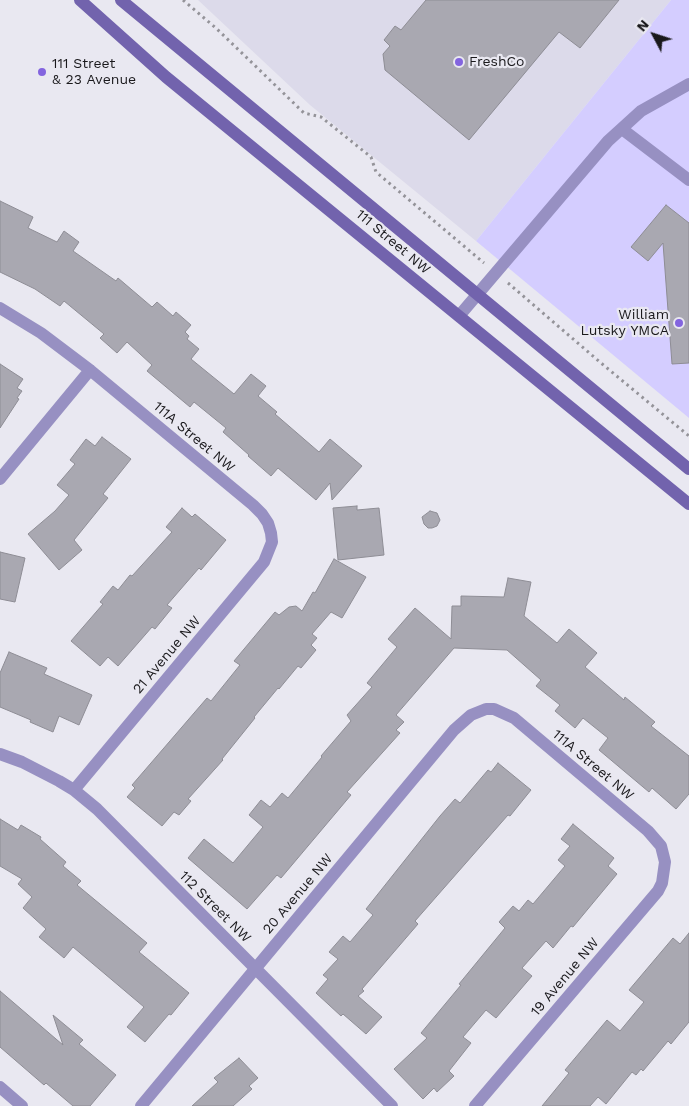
<!DOCTYPE html>
<html>
<head>
<meta charset="utf-8">
<style>
	body { margin:0 }
	#map { position:relative; width:689px; height:1106px; overflow:hidden; background:#e9e8f1; font-family:"Work Sans",sans-serif }
	canvas { display:block }
	.north { position:absolute; left:629px; top:10px; width:50px; height:50px; -webkit-text-stroke:4px #e9e8f1; paint-order:stroke; rotate:310deg; font-size:14px; font-weight:700; line-height:20px; text-align:center; color:#1a191c }
	.north::after { content:''; display:block; margin:auto; width:18px; height:22px; background:#1a191c; clip-path:polygon(50% 0,100% 100%,50% 72%,0 100%) }
</style>
</head>
<body>
<div id="map">
<canvas width="689" height="1106"></canvas>
<div class="north">N</div>
</div>
<script>
const c = document.querySelector('canvas').getContext('2d');
c.lineJoin = 'round';
function fill(path, color) {
  c.fillStyle = color;
  c.fill(path, 'evenodd');
}
function toPath(rows) {
  const path = new Path2D();
  for (const r of rows) {
    path.moveTo(r[0], r[1]);
    for (let i = 2; i < r.length; i += 2) path.lineTo(r[i], r[i + 1]);
  }
  return path;
}
function strokePath(path, color, width, dash) {
  c.strokeStyle = color;
  c.lineWidth = width;
  c.lineCap = dash ? 'butt' : 'round';
  c.setLineDash(dash || []);
  c.stroke(path);
}
function label(font, color, halo, rows, align = 'center') {
  c.font = font + ' "Work Sans",sans-serif';
  c.lineWidth = 4.5;
  c.setLineDash([]);
  c.textBaseline = 'middle';
  c.strokeStyle = halo;
  c.fillStyle = color;
  for (const [text, x, y, turn = 0] of rows) {
    c.save();
    c.translate(x, y);
    c.rotate((+turn || 0) * Math.PI / 180);
    c.textAlign = isNaN(turn) ? turn : align;
    if (halo) c.strokeText(text, 0, 0);
    c.fillText(text, 0, 0);
    c.restore();
  }
}
fill(toPath([
	[198,0,671,0,476,241,310,105]
]), '#dcdaea');
fill(toPath([
	[671,0,689,0,689,418,476,241]
]), '#d4cdff');
const building = toPath([
	[426,0,619,0,580,48,559,32,469,140,385,70,383,54,390,46,384,40,395,26,401,30,426,0],
	[0,201,33,217,28,228,57,242,64,231,79,242,73,251,116,281,118,278,152,307,157,302,173,316,176,312,191,325,185,332,189,336,187,339,199,349,191,359,234,394,251,374,266,386,258,396,277,412,275,414,319,452,330,439,362,466,332,500,330,483,316,500,278,468,271,476,248,456,249,455,223,432,226,428,194,402,190,407,147,371,152,365,127,342,117,353,100,338,104,334,64,301,60,306,35,289,0,272,0,201],
	[666,205,689,223,689,363,672,364,663,243,648,261,631,247,666,205],
	[0,364,23,379,17,388,22,391,17,398,19,399,0,428,0,364],
	[102,437,131,459,103,494,108,498,74,540,82,550,59,570,28,534,55,511,69,495,57,485,75,464,70,460,86,439,95,446,102,437],
	[357,506,357,510,379,508,384,555,338,560,333,508,357,506],
	[182,508,192,517,195,514,226,540,201,570,199,568,167,605,172,608,155,629,152,627,118,666,108,657,100,666,71,641,103,604,100,602,113,586,118,590,130,575,132,576,172,532,166,527,182,508],
	[430,511,437,513,440,520,437,526,432,528,428,528,424,524,422,517,430,511],
	[0,552,25,558,15,602,0,599,0,552],
	[334,559,366,577,342,618,331,612,312,634,317,638,311,645,316,650,301,668,298,666,279,689,278,688,254,717,255,718,222,759,223,760,188,799,191,801,179,815,174,812,162,826,127,797,135,788,132,785,207,698,211,701,240,665,234,661,275,612,279,615,289,607,296,606,302,611,313,592,315,593,334,559],
	[508,578,531,582,524,616,557,643,569,629,597,653,585,667,624,700,625,697,655,722,651,726,689,756,689,794,676,809,652,788,649,792,599,750,608,738,583,718,575,728,555,711,560,705,536,686,541,680,507,650,454,648,396,715,404,722,396,730,400,733,347,792,351,795,281,878,277,875,247,909,188,858,204,839,233,863,263,827,249,815,261,800,270,807,282,793,288,798,322,757,321,756,351,721,347,715,372,687,367,683,397,647,388,639,415,608,451,639,452,606,461,606,461,596,504,597,508,578],
	[9,652,47,668,44,674,92,695,79,725,59,716,53,732,30,722,31,720,0,707,0,673,9,652],
	[498,763,531,790,510,816,508,815,415,921,418,924,362,989,364,991,358,996,382,1017,366,1034,343,1014,341,1016,316,993,328,979,323,975,338,959,329,952,343,936,350,942,373,915,366,909,440,816,455,799,460,803,488,770,491,772,498,763],
	[0,819,18,830,21,825,41,837,40,839,66,862,63,866,81,881,77,885,147,943,139,952,189,993,171,1015,169,1014,145,1042,127,1027,144,1007,73,947,64,958,39,937,46,929,23,908,32,897,18,884,22,879,0,866,0,819],
	[573,824,614,858,608,866,617,874,573,927,571,926,553,948,546,941,522,968,532,976,496,1018,486,1010,463,1037,471,1043,449,1071,454,1076,437,1092,434,1088,423,1099,394,1069,427,1038,421,1033,461,985,459,984,505,928,499,922,513,906,519,911,528,900,533,904,565,866,558,860,570,846,561,839,573,824],
	[689,933,689,1022,671,1044,668,1041,643,1071,641,1069,636,1075,632,1072,606,1104,598,1097,590,1106,542,1106,569,1073,565,1070,607,1020,620,1031,644,1002,629,990,673,938,680,944,689,933],
	[0,991,63,1045,53,1015,83,1040,79,1044,116,1075,90,1106,73,1106,46,1083,44,1085,0,1047,0,991],
	[239,1058,258,1078,249,1086,252,1089,233,1106,192,1106,218,1082,214,1078,239,1058]
]);
fill(building, '#a9a8b1');
strokePath(building, '#8e8d95', 1);
strokePath(toPath([
	[183,0,217,29,304,113,321,117,371,157,376,172,484,263],
	[508,283,601,363,689,436]
]), '#949399', 3, [2.5, 4]);
strokePath(toPath([
	[622,129,689,180],
	[459,316,608,141,641,111,689,84]
]), '#9790c2', 12);
strokePath(toPath([
	[0,308,41,333,90,370,253,505,262,514,268,523,271,533,272,542,264,562,74,790],
	[0,479,90,370],
	[0,754,22,762,59,781,74,790,97,809,392,1106],
	[0,1087,22,1106],
	[141,1106,454,730,471,715,486,709,494,709,514,718,648,831,661,846,665,862,662,883,658,891,475,1106]
]), '#9790c2', 12);
strokePath(toPath([
	[80,0,166,77,689,504],
	[121,0,689,469]
]), '#7263ad', 12);
for (const [x, y, r, color] of [
	[459,62,5,"#8364df"],
	[42,72,5,"#8364df"],
	[679,323,5,"#8364df"]
]) {
  const dot = new Path2D();
  dot.arc(x, y, r, 0, 2 * Math.PI);
  c.fillStyle = color;
  c.fill(dot);
  strokePath(dot, '#e9e8f1', 2);
}
label('14px', '#1a191c', '#e9e8f1', [
	["FreshCo",469,62],
	["111 Street",52,64],
	["& 23 Avenue",52,80],
	["William",669,315,"right"],
	["Lutsky YMCA",669,331,"right"]
], 'left');
label('14px', '#1a191c', '#e9e8f1', [
	["111 Street NW",393,242,40],
	["111A Street NW",194,437,40],
	["21 Avenue NW",167,655,-50],
	["111A Street NW",593,765,40],
	["20 Avenue NW",298,894,-50],
	["112 Street NW",215,907,45],
	["19 Avenue NW",565,977,-50]
]);
</script>
</body>
</html>
